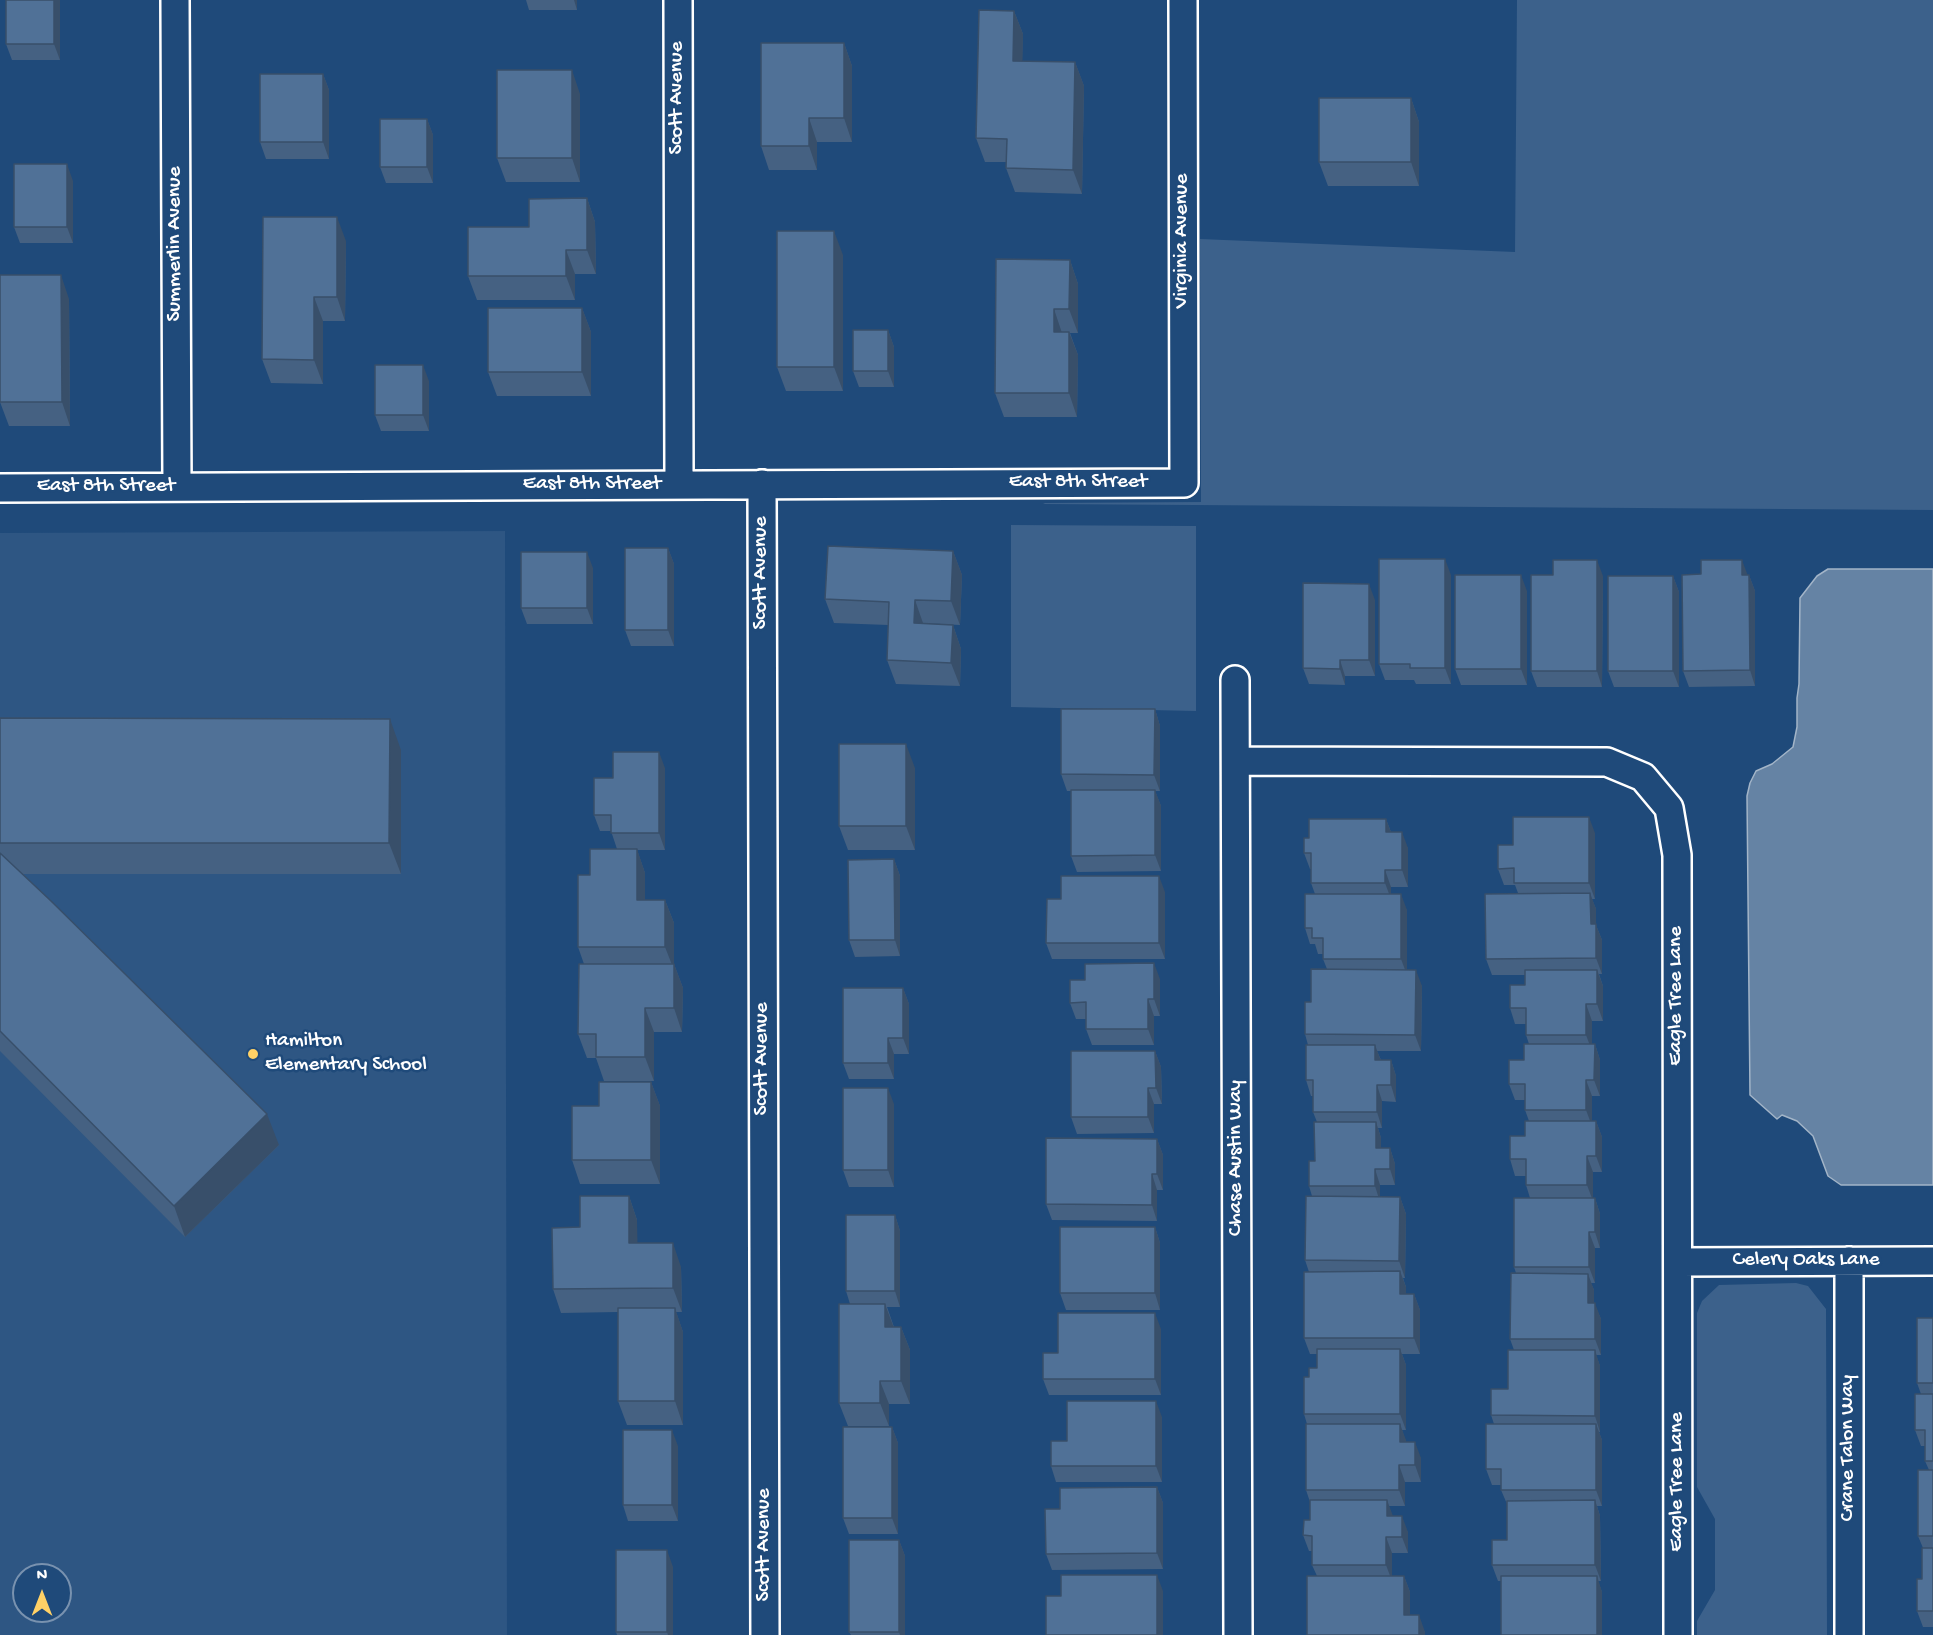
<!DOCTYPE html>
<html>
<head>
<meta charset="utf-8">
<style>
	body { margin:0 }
	#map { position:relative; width:1933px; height:1635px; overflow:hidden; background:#1f4a7a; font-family:"Gochi Hand",sans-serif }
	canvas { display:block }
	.north { position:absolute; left:12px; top:1563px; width:60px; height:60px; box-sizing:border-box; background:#1f4a7a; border:2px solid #7992af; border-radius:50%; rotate:0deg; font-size:16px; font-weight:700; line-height:24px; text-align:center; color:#fff }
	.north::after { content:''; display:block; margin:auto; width:21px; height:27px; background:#ffd166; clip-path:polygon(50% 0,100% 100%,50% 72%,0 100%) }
</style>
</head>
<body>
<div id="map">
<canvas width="1933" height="1635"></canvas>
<div class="north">N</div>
</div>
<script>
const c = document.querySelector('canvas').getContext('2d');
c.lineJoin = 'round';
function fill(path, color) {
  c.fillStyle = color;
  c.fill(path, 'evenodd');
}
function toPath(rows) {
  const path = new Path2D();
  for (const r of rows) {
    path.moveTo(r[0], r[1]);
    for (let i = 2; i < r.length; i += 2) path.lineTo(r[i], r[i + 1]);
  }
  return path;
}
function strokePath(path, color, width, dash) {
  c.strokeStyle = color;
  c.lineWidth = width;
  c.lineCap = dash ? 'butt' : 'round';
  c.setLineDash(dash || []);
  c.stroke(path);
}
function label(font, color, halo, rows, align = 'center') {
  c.font = font + ' "Gochi Hand",sans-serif';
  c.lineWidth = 5;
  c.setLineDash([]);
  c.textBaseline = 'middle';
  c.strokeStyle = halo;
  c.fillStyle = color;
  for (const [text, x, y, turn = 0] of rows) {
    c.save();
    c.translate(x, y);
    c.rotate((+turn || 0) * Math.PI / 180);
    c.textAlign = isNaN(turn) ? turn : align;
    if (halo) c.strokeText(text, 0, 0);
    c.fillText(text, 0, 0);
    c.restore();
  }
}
fill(toPath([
	[505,531,507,1635,0,1635,0,533],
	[24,1575,60,1575,60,1611,24,1611]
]), '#2e5683');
fill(toPath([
	[1517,0,1933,0,1933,510,1043,504,1045,503,1201,502,1200,239,1515,252],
	[1011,525,1196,526,1196,711,1011,707],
	[1796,1283,1808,1286,1826,1309,1827,1635,1697,1635,1697,1621,1715,1590,1715,1519,1697,1487,1697,1313,1702,1301,1719,1285]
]), '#3c618b');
const water = toPath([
	[1828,569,1933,569,1933,1185,1841,1185,1828,1176,1813,1136,1797,1121,1782,1115,1777,1119,1750,1095,1747,796,1750,783,1756,771,1772,764,1793,747,1797,727,1797,698,1799,684,1800,598,1817,576,1828,569]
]);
fill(water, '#6583a4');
strokePath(water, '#a3b5c8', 1.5);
const street = toPath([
	[175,0,177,487],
	[678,0,679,484],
	[762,484,765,1635],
	[0,488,1184,483,1183,0],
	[1235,680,1238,1635],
	[1236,761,1607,762,1643,777,1669,808,1677,855,1678,1635],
	[1849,1261,1849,1635],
	[1678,1262,1933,1261]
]);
strokePath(street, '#fff', 32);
strokePath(street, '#1f4a7a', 27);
fill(toPath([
	[60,0,60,60,12,60,6,44],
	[526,0,577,0,577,10,529,10],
	[1014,11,1023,34,1022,61,1075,62,1084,86,1082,194,1015,192,1006,168,1007,162,985,162,976,138],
	[844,43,852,66,852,142,817,142,817,170,769,170,761,146],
	[323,74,329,90,329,159,266,159,260,142],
	[580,94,580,182,506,182,497,158],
	[1411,98,1419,122,1419,186,1328,186,1319,162],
	[427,119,433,135,433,183,386,183,380,167],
	[73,181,73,243,20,243,14,227],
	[587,198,595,222,596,274,575,274,575,300,477,300,468,276,529,227],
	[346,241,345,321,323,321,323,384,271,383,262,359],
	[843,255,843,391,786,391,777,367],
	[1070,260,1078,284,1078,333,1070,333,1078,355,1077,417,1004,417,995,393],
	[69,299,70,426,9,426,0,402],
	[582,308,591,332,591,396,497,396,488,372],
	[888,330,894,347,894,387,859,387,853,371],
	[429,381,429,431,381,431,375,415],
	[668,548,674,564,674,646,631,646,625,630],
	[953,551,962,575,960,625,923,623,953,625,961,649,960,686,896,684,887,660,888,625,834,623,825,599],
	[593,568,593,624,527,624,521,608],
	[1451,575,1451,684,1416,684,1414,680,1385,680,1379,664],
	[1553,575,1603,576,1602,687,1537,687,1531,671],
	[1748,575,1749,575,1755,591,1755,686,1689,687,1683,671],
	[1673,576,1679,592,1679,687,1614,687,1608,671],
	[1527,591,1527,685,1461,685,1455,669],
	[1375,600,1375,676,1345,676,1345,685,1309,684,1303,668],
	[1155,709,1160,726,1160,791,1155,791,1161,806,1161,871,1077,872,1071,856,1071,791,1067,791,1061,774],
	[0,718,401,750,401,874,23,874,279,1145,185,1237,0,1051],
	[665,768,665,850,637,850,645,873,645,900,665,900,674,923,674,964,683,988,682,1032,654,1032,654,1081,604,1081,596,1058,587,1058,578,1034,584,964,578,947,590,875,617,849,611,831,600,831,594,815,613,778],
	[915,768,915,850,848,850,839,826],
	[1386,819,1391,832,1408,848,1408,887,1391,887,1391,894,1407,910,1407,970,1422,986,1421,1051,1377,1051,1381,1060,1391,1060,1396,1076,1396,1102,1382,1101,1382,1128,1378,1128,1381,1138,1381,1148,1390,1148,1395,1164,1395,1185,1380,1185,1380,1197,1400,1197,1406,1214,1405,1278,1403,1278,1406,1287,1406,1294,1414,1294,1420,1310,1420,1354,1402,1354,1406,1365,1406,1430,1402,1430,1406,1442,1421,1458,1421,1482,1405,1482,1405,1506,1389,1506,1392,1516,1408,1532,1408,1553,1392,1553,1392,1576,1404,1576,1410,1592,1410,1615,1425,1632,1425,1635,1317,1576,1312,1565,1312,1551,1309,1551,1303,1535,1310,1520,1310,1502,1306,1490,1307,1424,1304,1414,1309,1377,1317,1368,1317,1354,1310,1354,1304,1338,1309,1272,1305,1260,1312,1196,1309,1186,1315,1161,1317,1122,1313,1112,1313,1096,1311,1096,1306,1080,1308,1045,1305,1034,1311,1002,1327,969,1323,959,1323,954,1318,954,1315,944,1310,944,1305,928,1315,894,1311,883,1311,869,1310,869,1304,853,1309,838],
	[1595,833,1595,899,1592,899,1596,909,1596,925,1602,940,1602,974,1599,974,1603,986,1603,1021,1592,1021,1592,1044,1595,1044,1600,1060,1600,1096,1592,1096,1592,1121,1596,1121,1602,1137,1602,1172,1593,1172,1593,1198,1595,1198,1600,1214,1600,1248,1595,1248,1595,1283,1591,1283,1594,1290,1594,1303,1601,1319,1601,1355,1596,1355,1600,1366,1600,1432,1599,1432,1602,1440,1602,1506,1597,1506,1600,1516,1601,1581,1598,1581,1602,1592,1602,1635,1501,1581,1498,1581,1492,1565,1507,1540,1507,1504,1501,1490,1501,1485,1492,1485,1486,1469,1494,1424,1491,1415,1508,1389,1514,1350,1510,1339,1516,1273,1514,1267,1530,1198,1526,1185,1526,1176,1515,1176,1510,1159,1525,1136,1529,1121,1525,1110,1525,1100,1515,1100,1509,1084,1524,1060,1529,1044,1526,1035,1526,1024,1515,1024,1510,1008,1525,985,1525,975,1492,975,1486,959,1518,893,1515,885,1504,885,1498,869,1513,845],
	[894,859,900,876,900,956,855,957,849,940],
	[1165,892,1165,959,1052,959,1046,943],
	[1160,979,1160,1016,1154,1016,1154,1045,1092,1045,1086,1029,1086,1019,1076,1019,1070,1003],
	[903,988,909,1004,909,1054,894,1054,894,1079,849,1079,843,1063],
	[1155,1051,1161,1067,1162,1104,1154,1104,1154,1133,1077,1134,1071,1117],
	[651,1082,660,1106,660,1184,580,1184,572,1160,599,1106],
	[894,1104,894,1187,849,1187,843,1170],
	[1157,1139,1163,1155,1163,1190,1157,1190,1157,1221,1052,1220,1046,1204],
	[629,1196,637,1220,637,1243,681,1267,682,1312,676,1312,683,1332,683,1425,627,1425,618,1401,618,1312,561,1313,553,1289,580,1227],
	[895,1215,900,1231,900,1307,887,1307,894,1327,901,1327,910,1350,910,1404,889,1404,889,1426,848,1426,839,1403,850,1304,846,1291],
	[1155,1227,1160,1243,1160,1310,1066,1310,1060,1293],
	[1933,1318,1933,1627,1923,1627,1917,1611,1922,1579,1923,1548,1918,1536,1929,1470,1925,1461,1925,1446,1921,1446,1915,1430,1921,1394,1917,1383],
	[1161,1329,1161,1395,1049,1395,1043,1379],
	[1162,1417,1162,1482,1056,1482,1051,1466,1067,1441],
	[892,1427,898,1443,898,1534,849,1534,843,1518],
	[678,1446,678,1521,628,1521,623,1505],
	[1157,1487,1163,1503,1163,1569,1052,1570,1046,1554,1060,1509],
	[899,1540,905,1556,905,1635,851,1635,849,1632],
	[673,1567,673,1635,617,1635,616,1632]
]), '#456182');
fill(toPath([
	[54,0,60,0,60,60,54,44],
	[574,0,577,0,577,10],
	[1014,11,1023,34,1022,85,1013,61],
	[844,43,852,66,852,142,844,118],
	[1075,62,1084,86,1082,194,1073,170],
	[572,70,580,94,580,182,572,158],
	[323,74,329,90,329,159,323,142],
	[1411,98,1419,122,1419,186,1411,162],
	[809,118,817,142,817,170,809,146],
	[427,119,433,135,433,183,427,167],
	[67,164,73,181,73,243,67,227],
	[587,198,595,222,596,274,587,250],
	[337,217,346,241,345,321,337,297],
	[834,231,843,255,843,391,834,367],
	[566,250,575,274,575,300,566,276],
	[1070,260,1078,284,1078,333,1069,309],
	[61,275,69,299,70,426,62,402],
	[314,297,323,321,323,384,314,360],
	[582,308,591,332,591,396,582,372],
	[1054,309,1062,333,1054,332],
	[888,330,894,347,894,387,888,371],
	[1069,332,1078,355,1077,417,1069,393],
	[423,365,429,381,429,431,423,415],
	[668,548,674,564,674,646,668,630],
	[953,551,962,575,960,625,951,601],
	[587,552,593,568,593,624,587,608],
	[1445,559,1451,575,1451,684,1445,668],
	[1597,560,1603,576,1602,687,1597,671],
	[1742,560,1748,576,1742,575],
	[1521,575,1527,591,1527,685,1521,669],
	[1749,575,1755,591,1755,686,1750,670],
	[1673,576,1679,592,1679,687,1673,671],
	[1369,584,1375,600,1375,676,1369,660],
	[915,600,923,623,914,623],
	[953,625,961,649,960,686,951,663],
	[1340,660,1345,676,1345,685,1340,669],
	[1155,709,1160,726,1160,791,1154,775],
	[390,719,401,750,401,874,389,843],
	[906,744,915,768,915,850,906,826],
	[659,752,665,768,665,850,659,833],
	[1155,790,1161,806,1161,871,1155,855],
	[1589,817,1595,833,1595,899,1589,883],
	[1386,819,1392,835,1386,832],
	[1402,832,1408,848,1408,887,1402,870],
	[637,849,645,873,645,923,637,900],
	[894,859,900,876,900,956,895,940],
	[1385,870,1391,887,1391,899,1385,883],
	[1159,876,1165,892,1165,959,1159,943],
	[1590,893,1596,909,1596,925,1602,940,1602,974,1596,958,1591,924],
	[1401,894,1407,910,1407,975,1401,959],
	[665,900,674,923,674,970,665,947],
	[1154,963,1160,979,1160,1016,1154,999],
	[674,964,683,988,682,1032,674,1008],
	[1416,970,1422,986,1421,1051,1415,1035],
	[1597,970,1603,986,1603,1021,1597,1004],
	[903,988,909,1004,909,1054,903,1038],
	[1148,999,1154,1016,1154,1045,1148,1029],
	[1586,1004,1592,1021,1592,1051,1586,1035],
	[645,1008,654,1032,654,1081,645,1057],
	[888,1038,894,1054,894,1079,888,1063],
	[1595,1044,1600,1060,1600,1096,1594,1080],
	[1375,1045,1381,1061,1375,1060],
	[1155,1051,1161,1067,1162,1104,1156,1088],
	[1391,1060,1396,1076,1396,1102,1391,1085],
	[1586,1080,1592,1096,1592,1126,1586,1110],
	[651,1082,660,1106,660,1184,651,1160],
	[1377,1085,1382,1101,1382,1128,1377,1112],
	[888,1088,894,1104,894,1187,888,1170],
	[1148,1088,1154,1104,1154,1133,1148,1117],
	[267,1114,279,1145,185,1237,174,1206],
	[1596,1121,1602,1137,1602,1172,1596,1156],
	[1376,1122,1381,1138,1381,1164,1376,1148],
	[1157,1139,1163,1155,1163,1190,1157,1174],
	[1390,1148,1395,1164,1395,1185,1390,1169],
	[1587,1156,1593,1172,1593,1201,1587,1185],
	[1375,1169,1380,1185,1380,1202,1375,1186],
	[1152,1174,1157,1190,1157,1221,1152,1205],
	[629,1196,637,1220,638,1267,629,1243],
	[1400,1197,1406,1214,1405,1278,1399,1261],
	[1595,1198,1600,1214,1600,1248,1595,1232],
	[895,1215,900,1231,900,1307,895,1291],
	[1155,1227,1160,1243,1160,1310,1155,1293],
	[1589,1232,1595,1248,1595,1283,1589,1267],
	[673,1243,681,1267,682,1312,673,1288],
	[1400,1271,1406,1287,1406,1310,1400,1294],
	[1588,1274,1594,1290,1594,1319,1588,1303],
	[1414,1294,1420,1310,1420,1354,1414,1338],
	[1595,1303,1601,1319,1601,1355,1595,1339],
	[885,1304,894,1328,885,1327],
	[675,1308,683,1332,683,1425,675,1401],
	[1155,1313,1161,1329,1161,1395,1155,1379],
	[901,1327,910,1350,910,1404,901,1381],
	[1400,1349,1406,1365,1406,1430,1400,1414],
	[1595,1350,1600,1366,1600,1432,1595,1416],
	[880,1381,889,1404,889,1426,880,1403],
	[1156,1401,1162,1417,1162,1482,1156,1466],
	[1400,1424,1406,1440,1406,1458,1400,1442],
	[1596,1424,1602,1440,1602,1506,1596,1490],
	[892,1427,898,1443,898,1534,892,1518],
	[672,1430,678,1446,678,1521,672,1505],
	[1415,1442,1421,1458,1421,1482,1415,1465],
	[1399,1465,1405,1482,1405,1506,1399,1490],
	[1157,1487,1163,1503,1163,1569,1157,1553],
	[1387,1500,1393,1516,1387,1516],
	[1595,1500,1600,1516,1601,1581,1595,1565],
	[1402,1516,1408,1532,1408,1553,1402,1537],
	[1386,1537,1392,1553,1392,1581,1386,1565],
	[899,1540,905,1556,905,1635,900,1635,899,1632],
	[667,1550,673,1567,673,1635,668,1635,667,1632],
	[1157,1575,1163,1591,1163,1635,1157,1635],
	[1404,1576,1410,1592,1410,1632,1404,1615],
	[1597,1576,1602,1592,1602,1635,1597,1635],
	[1419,1615,1425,1632,1425,1635,1419,1635]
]), '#384f6a');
const building = toPath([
	[6,0,54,0,54,44,6,44,6,0],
	[979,10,1014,11,1013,61,1075,62,1073,170,1006,168,1007,139,976,138,979,10],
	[761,43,844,43,844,118,809,118,809,146,761,146,761,43],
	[497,70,572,70,572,158,497,158,497,70],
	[260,74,323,74,323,142,260,142,260,74],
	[1319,98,1411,98,1411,162,1319,162,1319,98],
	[380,119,427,119,427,167,380,167,380,119],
	[14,164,67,164,67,227,14,227,14,164],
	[587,198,587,250,566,250,566,276,468,276,468,227,529,227,529,199,587,198],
	[263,217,337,217,337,297,314,297,314,360,262,359,263,217],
	[777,231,834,231,834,367,777,367,777,231],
	[996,259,1070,260,1069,309,1054,309,1054,332,1069,332,1069,393,995,393,996,259],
	[0,275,61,275,62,402,0,402,0,275],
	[488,308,582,308,582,372,488,372,488,308],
	[853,330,888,330,888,371,853,371,853,330],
	[375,365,423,365,423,415,375,415,375,365],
	[828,546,953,551,951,601,915,600,914,623,953,625,951,663,887,660,889,602,825,599,828,546],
	[625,548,668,548,668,630,625,630,625,548],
	[521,552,587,552,587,608,521,608,521,552],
	[1379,559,1445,559,1445,668,1410,668,1410,664,1379,664,1379,559],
	[1553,560,1597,560,1597,671,1531,671,1531,575,1553,575,1553,560],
	[1701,560,1742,560,1742,575,1749,575,1750,670,1683,671,1682,575,1701,574,1701,560],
	[1455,575,1521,575,1521,669,1455,669,1455,575],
	[1608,576,1673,576,1673,671,1608,671,1608,576],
	[1303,583,1369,584,1369,660,1340,660,1340,669,1303,668,1303,583],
	[1061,709,1155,709,1154,775,1061,774,1061,709],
	[0,718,390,719,389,843,0,843,0,718],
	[839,744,906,744,906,826,839,826,839,744],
	[613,752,659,752,659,833,611,833,611,815,594,815,594,778,613,778,613,752],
	[1071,790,1155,790,1155,855,1071,856,1071,790],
	[1513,817,1589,817,1589,883,1514,883,1514,868,1498,869,1498,845,1513,845,1513,817],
	[1309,819,1386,819,1386,832,1402,832,1402,870,1385,870,1385,883,1311,883,1311,853,1304,853,1304,838,1309,838,1309,819],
	[590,849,637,849,637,900,665,900,665,947,578,947,578,875,590,875,590,849],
	[0,853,51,901,267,1114,174,1206,0,1031,0,853],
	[894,859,895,940,849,940,848,860,894,859],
	[1061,876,1159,876,1159,943,1046,943,1047,899,1061,899,1061,876],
	[1590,893,1591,924,1596,924,1596,958,1486,959,1485,894,1590,893],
	[1305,894,1401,894,1401,959,1323,959,1323,938,1312,938,1312,928,1305,928,1305,894],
	[1154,963,1154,999,1148,999,1148,1029,1086,1029,1086,1002,1070,1003,1070,980,1085,980,1085,964,1154,963],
	[579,964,674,964,674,1008,645,1008,645,1057,596,1057,596,1034,578,1034,579,964],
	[1311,969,1416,970,1415,1035,1305,1034,1305,1002,1311,1002,1311,969],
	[1525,970,1597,970,1597,1004,1586,1004,1586,1035,1526,1035,1526,1008,1510,1008,1510,985,1525,985,1525,970],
	[843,988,903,988,903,1038,888,1038,888,1063,843,1063,843,988],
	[1524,1044,1595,1044,1594,1080,1586,1080,1586,1110,1525,1110,1525,1084,1509,1084,1509,1060,1524,1060,1524,1044],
	[1306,1045,1375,1045,1375,1060,1391,1060,1391,1085,1377,1085,1377,1112,1313,1112,1313,1080,1306,1080,1306,1045],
	[1071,1051,1155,1051,1156,1088,1148,1088,1148,1117,1071,1117,1071,1051],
	[599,1082,651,1082,651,1160,572,1160,572,1106,599,1106,599,1082],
	[843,1088,888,1088,888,1170,843,1170,843,1088],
	[1525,1121,1596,1121,1596,1156,1587,1156,1587,1185,1526,1185,1526,1159,1510,1159,1510,1136,1525,1136,1525,1121],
	[1314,1122,1376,1122,1376,1148,1390,1148,1390,1169,1375,1169,1375,1186,1309,1186,1309,1161,1315,1161,1314,1122],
	[1046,1138,1157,1139,1157,1174,1152,1174,1152,1205,1046,1204,1046,1138],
	[580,1196,629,1196,629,1243,673,1243,673,1288,553,1289,552,1228,580,1227,580,1196],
	[1306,1196,1400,1197,1399,1261,1305,1260,1306,1196],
	[1514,1198,1595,1198,1595,1232,1589,1232,1589,1267,1514,1267,1514,1198],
	[846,1215,895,1215,895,1291,846,1291,846,1215],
	[1060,1227,1155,1227,1155,1293,1060,1293,1060,1227],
	[1400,1271,1400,1294,1414,1294,1414,1338,1304,1338,1304,1272,1400,1271],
	[1511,1273,1588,1274,1588,1303,1595,1303,1595,1339,1510,1339,1511,1273],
	[839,1304,885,1304,885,1327,901,1327,901,1381,880,1381,880,1403,839,1403,839,1304],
	[618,1308,675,1308,675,1401,618,1401,618,1308],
	[1058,1313,1155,1313,1155,1379,1043,1379,1043,1353,1058,1353,1058,1313],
	[1917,1318,1933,1318,1933,1383,1917,1383,1917,1318],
	[1317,1349,1400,1349,1400,1414,1304,1414,1304,1377,1309,1377,1309,1368,1317,1368,1317,1349],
	[1508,1350,1595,1350,1595,1416,1491,1415,1491,1389,1508,1389,1508,1350],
	[1915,1394,1933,1394,1933,1461,1925,1461,1925,1430,1915,1430,1915,1394],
	[1067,1401,1156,1401,1156,1466,1051,1466,1051,1441,1067,1441,1067,1401],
	[1306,1424,1400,1424,1400,1442,1415,1442,1415,1465,1399,1465,1399,1490,1306,1490,1306,1424],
	[1486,1424,1596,1424,1596,1490,1501,1490,1501,1469,1486,1469,1486,1424],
	[843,1427,892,1427,892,1518,843,1518,843,1427],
	[623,1430,672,1430,672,1505,623,1505,623,1430],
	[1918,1470,1933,1470,1933,1536,1918,1536,1918,1470],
	[1157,1487,1157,1553,1046,1554,1045,1509,1060,1509,1060,1488,1157,1487],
	[1310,1500,1387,1500,1387,1516,1402,1516,1402,1537,1386,1537,1386,1565,1312,1565,1312,1536,1303,1535,1304,1520,1310,1520,1310,1500],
	[1595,1500,1595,1565,1492,1565,1492,1540,1507,1540,1507,1501,1595,1500],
	[849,1540,899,1540,899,1632,849,1632,849,1540],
	[1922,1548,1933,1548,1933,1611,1917,1611,1917,1579,1922,1579,1922,1548],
	[616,1550,667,1550,667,1632,616,1632,616,1550],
	[1061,1575,1157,1575,1157,1635,1046,1635,1046,1596,1061,1596,1061,1575],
	[1307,1576,1404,1576,1404,1615,1419,1615,1419,1635,1307,1635,1307,1576],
	[1501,1576,1597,1576,1597,1635,1501,1635,1501,1576]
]);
fill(building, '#507197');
strokePath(building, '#384f6a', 1.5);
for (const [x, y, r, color] of [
	[253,1054,6,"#ffd166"]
]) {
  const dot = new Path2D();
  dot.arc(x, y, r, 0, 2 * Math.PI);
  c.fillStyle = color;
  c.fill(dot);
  strokePath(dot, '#1f4a7a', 2);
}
label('21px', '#fff', '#1f4a7a', [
	["Scott Avenue",678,98,-90],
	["Virginia Avenue",1183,241,-90],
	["Summerlin Avenue",176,244,-90],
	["East 8th Street",1078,483],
	["East 8th Street",592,485],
	["East 8th Street",106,487],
	["Scott Avenue",762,573,-90],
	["Eagle Tree Lane",1677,996,-90],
	["Scott Avenue",763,1059,-90],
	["Chase Austin Way",1237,1158,-90],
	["Celery Oaks Lane",1806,1261],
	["Crane Talon Way",1849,1448,-90],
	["Eagle Tree Lane",1678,1482,-90],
	["Scott Avenue",765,1545,-90]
]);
label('21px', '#fff', '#1f4a7a', [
	["Hamilton",265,1042],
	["Elementary School",265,1066]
], 'left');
</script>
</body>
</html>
